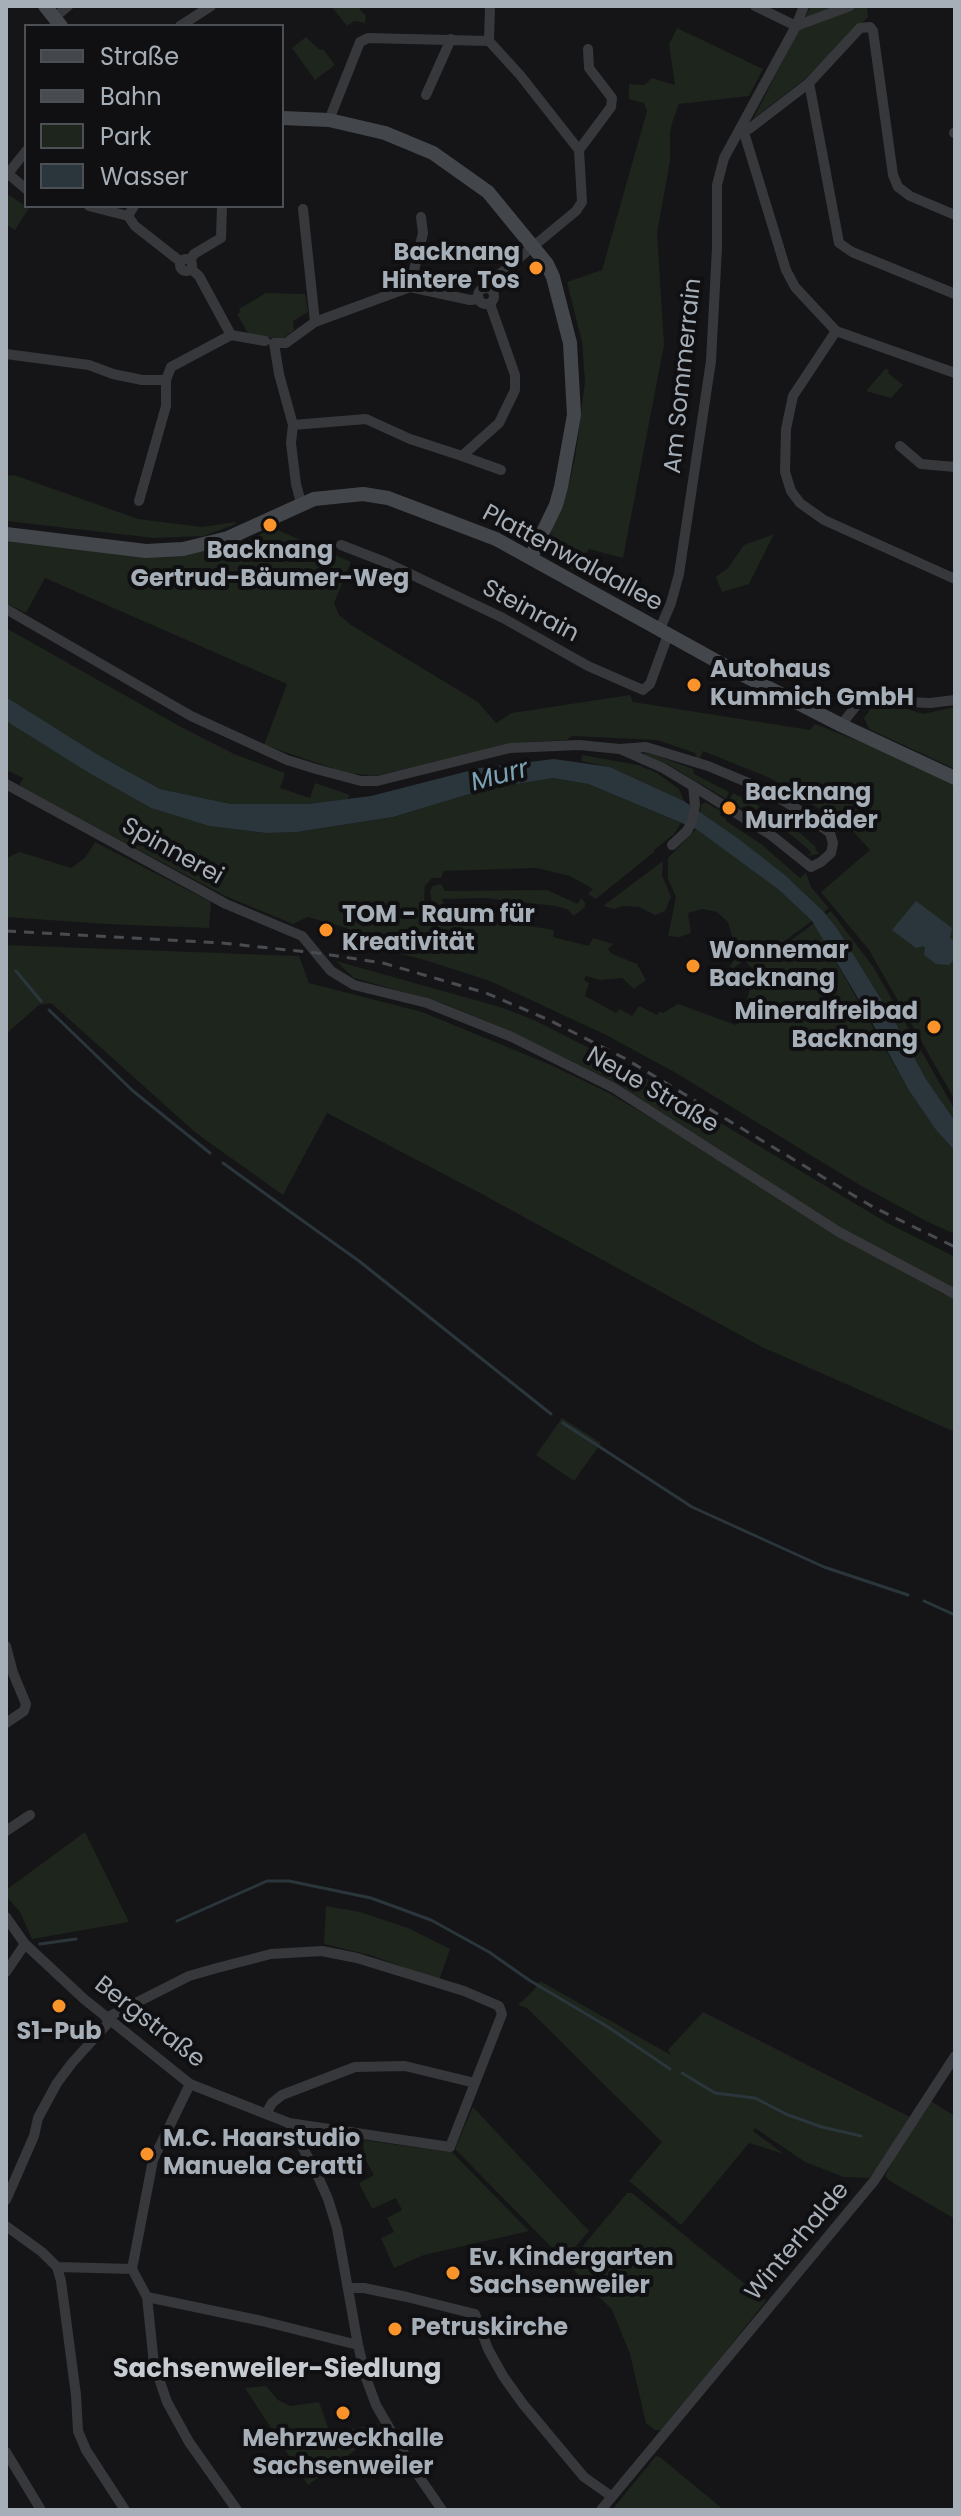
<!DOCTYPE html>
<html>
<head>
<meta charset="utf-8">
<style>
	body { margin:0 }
	#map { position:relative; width:961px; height:2516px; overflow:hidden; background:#151517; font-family:Poppins,sans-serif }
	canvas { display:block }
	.frame { position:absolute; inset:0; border:8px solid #a6aeb7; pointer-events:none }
	.legend { position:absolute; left:24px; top:24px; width:260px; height:184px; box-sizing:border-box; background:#101012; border:2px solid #4c4f54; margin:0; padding:10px 14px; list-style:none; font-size:24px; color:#a6aeb7 }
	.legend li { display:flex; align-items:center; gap:16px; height:40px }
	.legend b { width:40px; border:2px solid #4c4f54 }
</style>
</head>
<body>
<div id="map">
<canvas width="961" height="2516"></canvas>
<div class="frame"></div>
<ul class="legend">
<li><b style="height:10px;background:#43474c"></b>Straße</li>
<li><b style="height:10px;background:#484c51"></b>Bahn</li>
<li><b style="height:22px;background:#1d251d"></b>Park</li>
<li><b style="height:22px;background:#2a363b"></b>Wasser</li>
</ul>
</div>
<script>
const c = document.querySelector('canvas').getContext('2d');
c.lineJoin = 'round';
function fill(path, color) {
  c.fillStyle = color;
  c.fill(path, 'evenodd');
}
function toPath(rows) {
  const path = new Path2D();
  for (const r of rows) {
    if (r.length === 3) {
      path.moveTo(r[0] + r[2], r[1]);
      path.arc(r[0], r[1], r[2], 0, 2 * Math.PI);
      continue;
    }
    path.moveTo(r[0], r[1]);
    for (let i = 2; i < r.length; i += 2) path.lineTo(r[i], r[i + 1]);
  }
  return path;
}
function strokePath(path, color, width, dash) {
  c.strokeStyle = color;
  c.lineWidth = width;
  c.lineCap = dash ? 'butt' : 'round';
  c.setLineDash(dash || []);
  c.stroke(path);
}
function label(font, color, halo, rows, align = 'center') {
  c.font = font + ' Poppins,sans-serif';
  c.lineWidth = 8;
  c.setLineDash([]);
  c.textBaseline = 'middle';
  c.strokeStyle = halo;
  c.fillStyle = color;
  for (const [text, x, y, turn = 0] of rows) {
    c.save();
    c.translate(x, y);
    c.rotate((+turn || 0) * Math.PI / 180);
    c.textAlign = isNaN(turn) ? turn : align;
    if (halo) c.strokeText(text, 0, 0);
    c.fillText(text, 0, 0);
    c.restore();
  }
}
fill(toPath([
	[331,6,360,6,360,10,366,16,365,23,354,21,347,26],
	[811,6,867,6,868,17,805,79,753,119],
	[677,28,763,69,749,96,679,104,673,120,670,132,670,161,657,233,664,345,623,558,589,549,574,571,552,555,549,546,553,522,567,492,575,458,585,382,582,342,567,282,602,270,647,111,644,103,629,99,629,84,644,85,652,78,675,85,669,44],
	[306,37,320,50,323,49,335,65,315,80,292,48],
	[9,195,29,208,15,230,6,224,6,199],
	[266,293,305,294,308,312,293,321,294,330,282,339,249,335,237,314,240,312,239,309],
	[886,368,889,371,888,373,903,385,891,398,866,391],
	[14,475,138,519,202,527,235,522,236,524,204,536,154,538,6,521,6,476],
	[273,528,351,562,334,603,339,615,351,625,478,702,496,723,512,713,630,695,633,702,810,730,815,724,955,779,955,1100,869,950,821,892,870,850,850,828,770,778,703,751,700,759,696,758,695,753,657,740,572,736,567,740,529,742,495,748,374,776,347,773,264,745,287,684,45,578,26,613,6,603,6,539,176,556,209,550,241,538,245,542],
	[774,534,749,584,722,592,716,577,728,568,744,545],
	[6,628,181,727,234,754,285,773,280,788,310,798,315,783,350,795,347,799,307,804,269,806,231,804,160,789,100,756,6,697],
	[955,707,955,769,869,729,864,718,871,708,907,709,923,714],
	[6,721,151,808,209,826,266,833,297,832,393,817,486,789,553,778,588,784,681,823,674,834,654,850,654,852,596,899,588,894,593,889,570,876,537,868,444,871,441,878,432,878,425,886,424,901,428,909,433,912,447,912,447,920,491,920,554,930,553,937,589,946,593,938,613,944,608,949,612,954,637,964,646,980,634,989,622,978,600,980,586,976,584,980,589,983,585,996,616,1013,620,1009,632,1016,639,1006,657,1015,659,1012,663,1013,678,1004,736,1025,741,1021,750,988,748,985,749,982,756,983,760,978,746,962,770,956,814,923,908,1089,936,1130,955,1151,955,1234,928,1222,858,1184,676,1073,606,1035,490,981,428,961,346,939,347,928,308,917,293,924,225,896,19,786,23,778,6,770],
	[644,751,693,769,694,774,729,792,726,799,669,765,645,755],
	[582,755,638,765,657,773,679,789,684,801,610,767,581,761],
	[733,793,763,808,794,828,816,847,815,848,819,854,807,856,811,853,807,848,778,824,749,805,741,808,729,800],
	[705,802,722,812,720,815,726,819,726,821,761,844,800,878,806,873,811,887,829,908,824,912,786,876,700,813,701,805],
	[696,829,779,890,812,921,767,954,743,961,734,968,729,967,736,958,738,947,732,937,728,922,717,912,702,909,688,913,691,933,680,937,668,936,676,897,668,879,668,858],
	[95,842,211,902,209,928,105,924,6,917,6,858,20,852,71,868,85,858],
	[663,861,662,875,671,897,665,911,655,915,639,907,623,906,614,909,603,906],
	[441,884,445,891,547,890,578,904,581,898,585,903,585,907,574,916,567,909,555,906,485,898,442,899,444,906,436,905,432,903,430,891,433,886],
	[831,911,874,968,955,1110,955,1121,926,1079,894,1020,826,914],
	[6,945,299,956,309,983,422,1012,551,1065,609,1093,692,1142,833,1232,943,1294,955,1298,955,1432,762,1347,480,1193,327,1113,283,1195,196,1133,51,1003,39,1005,7,1033],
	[336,961,500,1007,534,1020,629,1068,889,1224,955,1257,955,1291,838,1226,616,1083,513,1032,442,1003,354,978],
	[562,1418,601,1443,574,1481,536,1455],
	[85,1832,129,1922,32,1939,20,1912,6,1896,6,1890],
	[326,1906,360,1912,408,1928,450,1949,439,1980,370,1955,324,1944],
	[540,1981,671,2055,668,2050,703,2012,914,2119,929,2100,955,2116,955,2219,890,2181,885,2176,910,2127,869,2178,844,2177,805,2162,755,2128,753,2131,784,2154,749,2143,681,2225,629,2181,662,2142,527,2008,518,2005,533,1991],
	[473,2107,589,2231,566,2258,561,2257,455,2149],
	[363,2140,448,2152,450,2150,529,2231,424,2255,394,2268,381,2238,394,2232,387,2218,402,2210,396,2198,372,2209,359,2183,374,2175,364,2157],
	[627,2193,632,2193,766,2301,663,2430,655,2430,646,2423,630,2354,612,2310,568,2264],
	[266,2386,278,2400,290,2406,319,2402,330,2433,368,2426,372,2438,308,2485,245,2388],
	[656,2456,660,2457,724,2510,612,2510]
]), '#1d251d');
fill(toPath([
	[6,697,100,756,160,789,231,804,307,804,371,796,480,768,554,759,610,767,684,801,740,840,786,876,824,912,838,930,894,1020,926,1079,955,1121,955,1151,936,1130,908,1089,868,1015,812,921,779,890,696,829,588,784,553,778,486,789,393,817,297,832,266,833,209,826,151,808,91,774,6,721],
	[916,901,952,928,950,938,955,942,955,958,949,965,936,964,924,955,925,948,923,946,916,948,892,930]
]), '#2a363b');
strokePath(toPath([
	[16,971,41,1001],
	[49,1010,133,1091,210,1153],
	[223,1163,285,1208],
	[285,1208,359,1261,551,1414],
	[563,1423,692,1507,824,1567,908,1595],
	[924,1601,955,1615],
	[177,1921,267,1881,289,1881,371,1898,431,1920,489,1952,529,1980,608,2027,670,2069],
	[40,1944,76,1939],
	[682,2073,715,2093,755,2098,788,2115,822,2127,861,2136]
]), '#2a363b', 3);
strokePath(toPath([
	[755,6,796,26],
	[54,18,68,6],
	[180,26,211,6],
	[796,26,850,6],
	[489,41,520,75,579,150],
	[809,83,839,243,852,252,955,294],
	[426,95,451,39],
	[329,120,360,42,368,38,489,41,490,6],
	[954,133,955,132],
	[6,172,26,189],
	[6,176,26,151],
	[89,206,128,216,135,226,181,262],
	[303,209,315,322],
	[955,215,910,196,898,187,893,175,873,31,870,27,860,28,809,83,749,129,742,126,786,270,795,287,836,331,955,373],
	[128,216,134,206],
	[186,265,6],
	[190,260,194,254,221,238,222,206],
	[410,287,423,233,421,217],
	[486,296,8],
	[488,288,489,283,576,211,582,202,579,150,611,107,612,98,589,68,588,49],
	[836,331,793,396,786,429,785,472,791,491,800,503,824,520,955,579],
	[231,335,265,341],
	[6,354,89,365,113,374,142,380,166,380],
	[293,425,279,374,274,343,286,343,315,322,410,287,470,300,479,299],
	[900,446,921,464,955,467],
	[462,456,501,470],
	[139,501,166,406,166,380,171,367,231,335,199,276,191,269],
	[301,503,296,484,291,443,293,425,366,419,410,439,462,456,499,423,515,390,515,375,490,304],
	[341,545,385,562,503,618,588,666,643,690,650,684,668,635],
	[6,609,191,716,287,760,316,769,361,781,377,781,510,748,579,745,620,749,646,747,708,766,768,791,808,816,830,833,833,843,831,853,821,862,811,867,771,835,693,786,663,768,620,749],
	[659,631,671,603,679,574,711,361,717,248,717,185,724,158,796,26,804,6],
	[841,725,856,706,863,701,872,700,930,703,955,700],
	[6,784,226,904,302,936,331,971,354,985,427,1003,512,1037,614,1088,839,1232,955,1294],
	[672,845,687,831,692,821,695,805,693,786],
	[6,1646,13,1673,26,1704,24,1711,6,1723],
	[6,1831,30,1815],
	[6,1917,25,1944,84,1999,190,2084,266,2114,289,2123,450,2147,475,2083,405,2066,355,2067,282,2095,272,2103,266,2114],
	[6,1972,25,1944],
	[106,2018,189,1976,217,1968,271,1954,322,1951,357,1958,464,1991,499,2006,502,2014,475,2083],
	[289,2123,316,2172,328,2199,337,2228,358,2345,366,2378,376,2405,409,2462,442,2510],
	[6,2200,34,2136,38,2118,57,2083,72,2063,110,2021],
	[6,2226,42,2252,57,2267,61,2281,76,2395,78,2431,86,2450,125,2510],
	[57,2267,132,2269,147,2297,262,2321,358,2345],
	[132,2269,153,2160,190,2084],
	[349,2288,364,2288,407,2297,475,2314,488,2349,503,2376,523,2404,584,2477,611,2496],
	[147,2297,154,2364,167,2402,189,2442,237,2510],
	[6,2452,41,2510],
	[601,2510,874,2181,955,2056]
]), '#36383c', 10);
strokePath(toPath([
	[45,6,61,26],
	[282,118,329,120,385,133,433,153,488,192,547,264,553,277,570,343,574,415,561,487,556,505,531,557],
	[6,534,146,551,183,549,228,538,314,499,363,494,388,498,496,539,720,663,841,725,955,778]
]), '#43474c', 14);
strokePath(toPath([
	[6,931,222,943,317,953,383,963,486,993,549,1020,624,1058,873,1207,955,1247]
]), '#484c51', 3, [10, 8]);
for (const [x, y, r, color] of [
	[536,268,8,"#f9932a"],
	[270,525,8,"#f9932a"],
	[694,685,8,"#f9932a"],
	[729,808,8,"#f9932a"],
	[326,930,8,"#f9932a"],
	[693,966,8,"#f9932a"],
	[934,1027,8,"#f9932a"],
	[59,2006,8,"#f9932a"],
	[147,2154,8,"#f9932a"],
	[453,2273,8,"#f9932a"],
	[395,2329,8,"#f9932a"],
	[343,2413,8,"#f9932a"]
]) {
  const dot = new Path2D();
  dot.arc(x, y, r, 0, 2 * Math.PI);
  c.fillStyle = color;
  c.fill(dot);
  strokePath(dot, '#101012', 3);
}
label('bold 24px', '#a6aeb7', '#101012', [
	["Backnang",520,254,"right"],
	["Hintere Tos",520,282,"right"],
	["Backnang",270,552,"center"],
	["Gertrud-Bäumer-Weg",270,580,"center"],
	["Autohaus",710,671],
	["Kummich GmbH",710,699],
	["Backnang",745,794],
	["Murrbäder",745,822],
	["TOM - Raum für",342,916],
	["Kreativität",342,944],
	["Wonnemar",709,952],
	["Backnang",709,980],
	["Mineralfreibad",918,1013,"right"],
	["Backnang",918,1041,"right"],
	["S1-Pub",59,2033,"center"],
	["M.C. Haarstudio",163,2140],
	["Manuela Ceratti",163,2168],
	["Ev. Kindergarten",469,2259],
	["Sachsenweiler",469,2287],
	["Petruskirche",411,2329],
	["Mehrzweckhalle",343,2440,"center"],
	["Sachsenweiler",343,2468,"center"]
], 'left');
label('24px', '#a6aeb7', '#101012', [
	["Am Sommerrain",684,376,-84],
	["Plattenwaldallee",572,559,28],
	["Steinrain",530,612,28],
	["Spinnerei",172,852,29],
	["Neue Straße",652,1091,30],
	["Bergstraße",149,2023,38],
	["Winterhalde",798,2242,-50]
]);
label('italic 26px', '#7ba2b4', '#101012', [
	["Murr",500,777,-15]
]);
label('bold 26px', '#c7ccd3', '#101012', [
	["Sachsenweiler-Siedlung",277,2370]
]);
</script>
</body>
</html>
